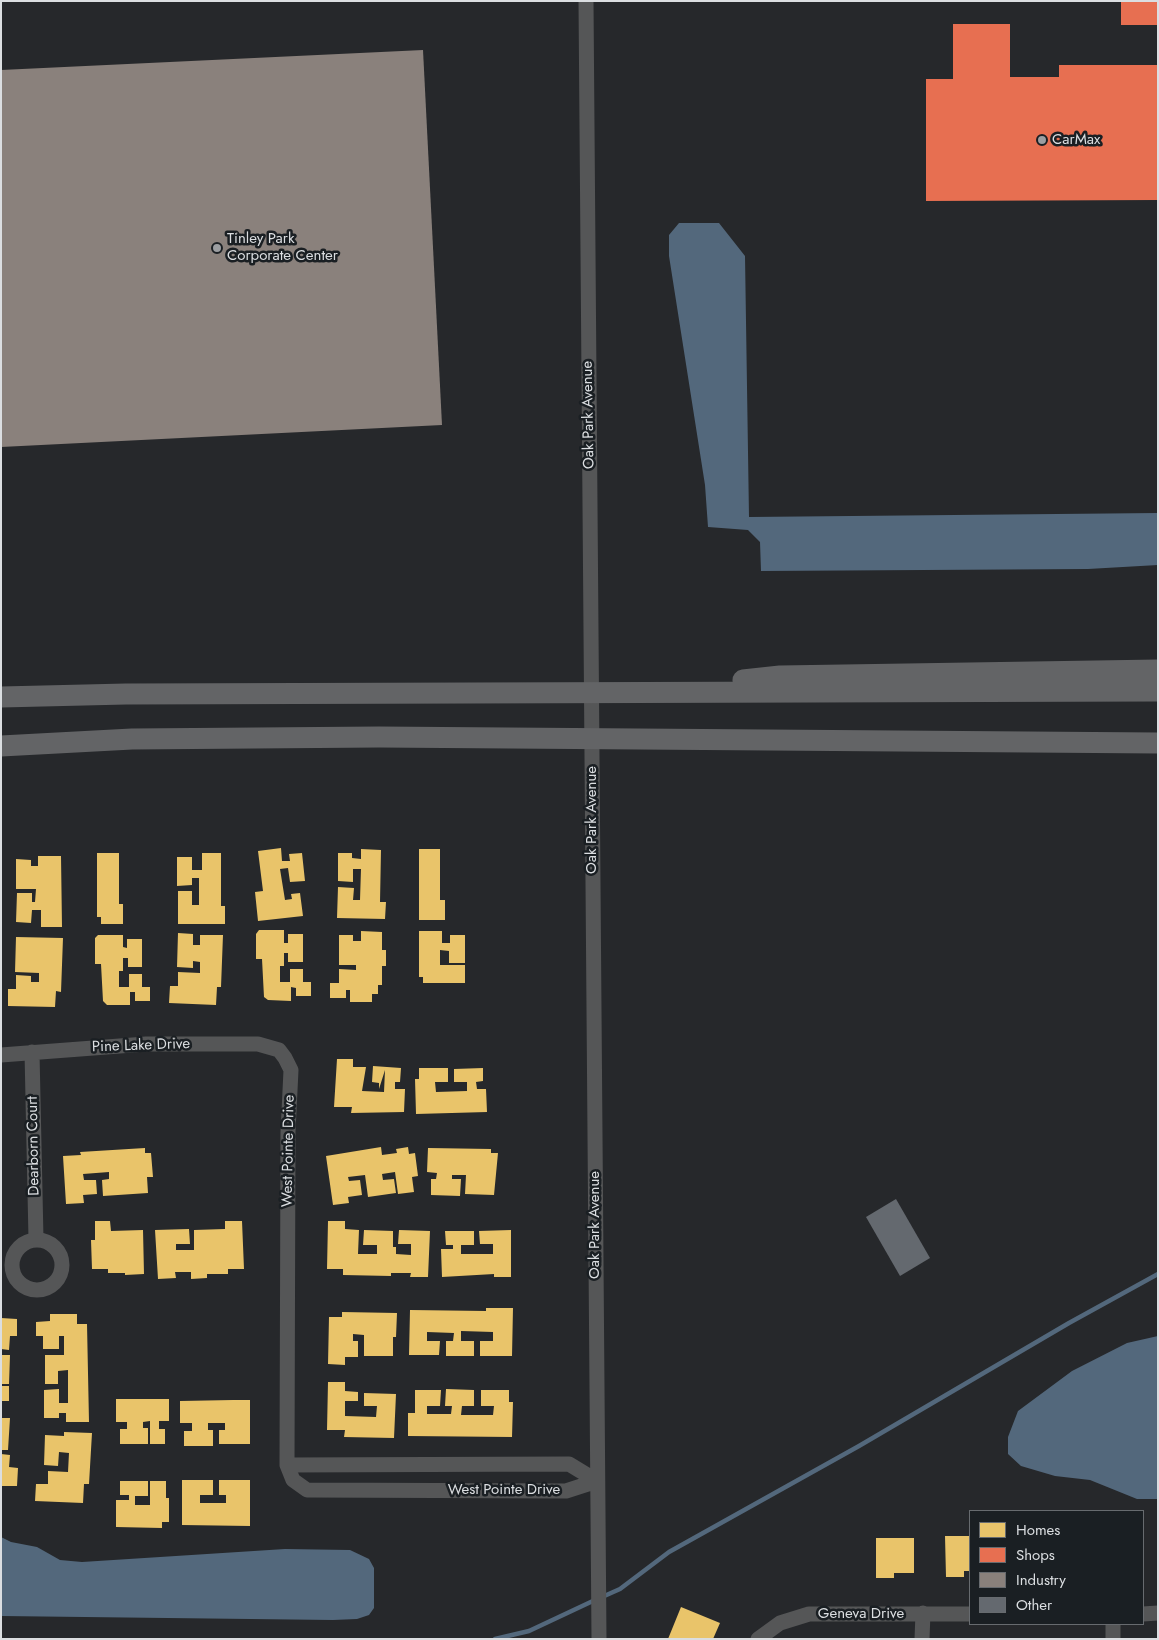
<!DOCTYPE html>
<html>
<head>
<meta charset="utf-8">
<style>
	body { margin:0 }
	#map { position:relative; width:1159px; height:1640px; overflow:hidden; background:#26282b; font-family:Jost,sans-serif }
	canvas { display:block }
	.frame { position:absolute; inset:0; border:2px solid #dbdee1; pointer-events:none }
	.legend { position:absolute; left:969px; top:1510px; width:175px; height:115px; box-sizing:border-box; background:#1a1f23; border:1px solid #676b6f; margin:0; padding:6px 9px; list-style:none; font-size:15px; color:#dbdee1 }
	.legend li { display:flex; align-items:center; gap:10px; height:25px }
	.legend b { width:25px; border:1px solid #676b6f }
</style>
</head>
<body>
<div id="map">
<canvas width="1159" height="1640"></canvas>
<div class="frame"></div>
<ul class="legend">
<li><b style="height:14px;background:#e9c46a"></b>Homes</li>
<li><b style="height:14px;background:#e76f51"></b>Shops</li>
<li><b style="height:14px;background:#8a817c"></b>Industry</li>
<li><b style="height:14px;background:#64696f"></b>Other</li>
</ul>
</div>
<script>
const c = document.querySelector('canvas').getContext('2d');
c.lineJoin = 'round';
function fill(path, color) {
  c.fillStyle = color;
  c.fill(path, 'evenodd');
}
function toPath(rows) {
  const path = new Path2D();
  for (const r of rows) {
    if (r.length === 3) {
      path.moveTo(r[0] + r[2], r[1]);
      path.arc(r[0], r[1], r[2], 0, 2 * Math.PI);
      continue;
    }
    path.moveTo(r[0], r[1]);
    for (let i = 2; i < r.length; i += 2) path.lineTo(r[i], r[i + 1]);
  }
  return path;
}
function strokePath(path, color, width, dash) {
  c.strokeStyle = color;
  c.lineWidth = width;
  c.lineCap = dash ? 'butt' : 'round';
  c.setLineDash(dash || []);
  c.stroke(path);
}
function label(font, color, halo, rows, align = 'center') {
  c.font = font + ' Jost,sans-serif';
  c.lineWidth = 5;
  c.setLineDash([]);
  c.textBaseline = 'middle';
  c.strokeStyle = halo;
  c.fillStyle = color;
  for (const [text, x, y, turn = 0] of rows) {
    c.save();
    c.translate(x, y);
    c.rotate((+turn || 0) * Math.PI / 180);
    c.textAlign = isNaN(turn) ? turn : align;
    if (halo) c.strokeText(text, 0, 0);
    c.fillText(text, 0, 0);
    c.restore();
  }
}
fill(toPath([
	[679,223,719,223,745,256,749,517,1158,513,1158,565,1088,569,761,571,760,542,748,530,708,527,705,485,669,256,669,235],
	[1158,1336,1158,1499,1137,1499,1090,1480,1055,1476,1021,1466,1008,1454,1008,1437,1018,1411,1072,1371,1127,1343],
	[1,1537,11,1542,37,1547,60,1560,82,1562,285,1549,350,1550,369,1559,374,1568,374,1608,369,1615,357,1619,333,1620,1,1616]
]), '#53687c');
fill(toPath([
	[281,848,282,861,290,861,289,854,302,853,305,881,290,882,288,868,280,869,285,900,292,899,291,894,300,893,303,916,258,921,255,892,263,891,258,851],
	[361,849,381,850,380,902,386,902,385,919,337,918,338,887,354,888,353,900,360,900,361,869,353,869,353,882,338,881,338,853,352,853,352,858,361,859],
	[419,849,440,849,440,900,445,900,445,920,419,920],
	[97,853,119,853,119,904,123,904,123,924,101,924,101,917,97,917],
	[202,853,221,853,221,906,225,906,225,924,178,924,178,891,192,891,192,905,199,905,199,878,192,878,192,885,177,886,177,857,192,857,192,870,202,870],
	[38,856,61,856,62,927,41,927,41,910,32,910,31,923,16,922,17,893,32,893,32,902,35,902,36,889,16,889,16,859,31,860,31,866,38,866],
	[259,930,284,930,284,943,288,943,288,934,303,934,303,962,288,962,288,953,284,953,284,966,280,966,280,982,290,982,290,969,303,969,303,982,311,982,311,996,296,996,296,988,291,987,291,1001,268,1000,264,997,262,959,256,959,256,934],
	[361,931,382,932,382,950,386,950,386,966,382,966,382,985,378,985,378,994,372,994,372,1002,350,1002,350,990,346,990,346,998,330,998,330,983,339,983,339,969,356,970,356,965,339,965,339,935,353,935,353,941,361,941],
	[419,931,442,931,442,943,450,943,450,935,465,935,465,963,449,963,449,951,440,950,440,965,465,965,465,983,423,983,423,977,419,977],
	[178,933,193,934,193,945,200,945,200,935,223,935,221,987,217,987,216,1005,169,1003,170,986,178,986,178,972,200,973,200,962,193,961,193,968,177,967],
	[98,935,123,935,123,947,127,948,127,939,142,939,142,967,128,967,128,958,123,958,123,971,119,971,119,987,129,987,129,974,142,974,142,987,150,987,150,1001,135,1001,135,992,130,992,130,1005,107,1005,103,1001,101,964,95,964,95,938],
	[16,937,63,938,61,992,56,991,55,1007,8,1006,8,989,16,989,16,975,31,976,31,982,39,982,39,973,15,972],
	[337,1059,353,1059,353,1067,366,1067,362,1091,384,1092,385,1070,379,1089,379,1083,372,1082,373,1066,401,1068,400,1082,395,1082,395,1089,405,1089,404,1112,351,1113,352,1107,334,1107],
	[419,1068,448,1068,448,1082,435,1082,436,1092,467,1091,467,1082,454,1082,454,1069,483,1068,483,1081,476,1082,477,1089,486,1089,487,1112,416,1114,415,1079,419,1079],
	[381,1147,382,1155,397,1153,396,1149,408,1147,409,1154,415,1153,418,1176,412,1177,414,1192,398,1194,395,1172,382,1174,383,1180,394,1179,396,1193,368,1197,365,1175,348,1177,349,1181,360,1180,362,1195,348,1197,349,1203,333,1205,326,1156],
	[145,1148,145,1153,151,1153,153,1177,147,1177,148,1193,103,1196,102,1180,109,1179,109,1172,83,1174,84,1180,96,1180,97,1194,83,1195,84,1203,66,1204,63,1156,81,1155,80,1152],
	[428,1148,491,1149,491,1153,498,1153,494,1195,465,1194,466,1175,452,1175,452,1179,461,1179,460,1196,431,1195,431,1179,436,1179,437,1173,427,1172],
	[95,1221,110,1221,111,1231,143,1230,144,1274,125,1275,125,1273,108,1273,108,1269,92,1269,91,1240,95,1240],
	[225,1221,242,1221,244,1269,228,1269,228,1274,207,1274,207,1278,191,1279,191,1272,175,1272,176,1278,158,1279,155,1230,189,1229,190,1244,176,1244,176,1250,194,1250,194,1230,225,1229],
	[328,1221,345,1221,345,1229,359,1230,358,1254,377,1254,377,1245,363,1245,364,1230,393,1231,393,1247,396,1247,396,1254,411,1255,411,1244,398,1244,399,1230,430,1231,428,1277,410,1277,411,1273,391,1273,391,1276,343,1275,343,1269,327,1269],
	[511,1230,511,1277,494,1277,494,1274,442,1277,441,1249,453,1249,453,1245,446,1245,445,1231,474,1231,474,1245,461,1245,461,1254,493,1254,493,1244,480,1244,479,1231],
	[486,1308,513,1308,512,1356,480,1356,480,1341,493,1341,493,1332,461,1331,461,1341,474,1341,474,1356,446,1356,446,1341,453,1341,454,1333,427,1332,427,1341,440,1341,439,1355,409,1355,410,1310,486,1311],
	[342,1312,397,1313,396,1337,393,1337,393,1356,364,1356,364,1335,353,1334,353,1341,358,1341,358,1357,345,1357,345,1365,328,1364,329,1317,342,1317],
	[50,1314,77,1314,77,1324,87,1324,89,1422,66,1422,66,1413,59,1413,59,1418,44,1418,44,1390,59,1389,59,1403,68,1403,68,1370,58,1371,58,1384,45,1384,45,1355,64,1355,64,1336,59,1336,59,1349,43,1349,43,1336,36,1336,36,1322,50,1321],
	[1,1318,17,1319,17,1336,10,1336,9,1350,1,1349],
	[1,1355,10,1355,9,1384,1,1384],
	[328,1382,345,1382,345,1391,358,1392,358,1401,345,1401,345,1416,376,1417,377,1406,364,1406,364,1393,396,1394,394,1438,344,1437,345,1430,327,1430],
	[1,1386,9,1386,9,1401,1,1401],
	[446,1389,474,1390,474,1406,462,1406,461,1415,493,1415,494,1406,481,1406,481,1390,509,1390,509,1402,513,1402,512,1437,408,1436,408,1413,415,1413,415,1390,441,1390,440,1406,427,1406,427,1414,451,1414,452,1406,445,1406],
	[116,1399,169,1399,169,1421,159,1421,159,1429,165,1429,165,1444,150,1444,150,1421,143,1422,143,1428,148,1428,148,1444,120,1444,120,1429,127,1429,127,1422,116,1422],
	[233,1400,250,1400,250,1444,219,1444,219,1430,225,1430,225,1423,208,1423,208,1430,213,1430,213,1446,184,1446,184,1431,192,1431,192,1423,180,1423,180,1401],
	[1,1418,10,1418,8,1450,1,1450],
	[64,1432,92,1433,89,1484,84,1484,83,1503,35,1501,36,1484,48,1484,48,1471,68,1472,69,1453,59,1452,58,1466,44,1465,45,1435,64,1436],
	[1,1454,10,1455,9,1467,18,1468,17,1486,1,1486],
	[182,1480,213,1480,213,1495,200,1495,200,1503,226,1503,226,1495,219,1495,219,1480,250,1480,250,1526,182,1525],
	[120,1481,148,1481,148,1496,135,1496,135,1505,150,1505,150,1481,166,1481,166,1498,169,1498,169,1522,162,1522,162,1528,116,1527,116,1500,129,1500,129,1495,120,1495],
	[945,1536,970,1536,970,1571,964,1571,964,1577,946,1577],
	[876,1538,914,1538,914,1573,894,1573,894,1578,876,1578],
	[681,1607,720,1623,713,1639,668,1639]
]), '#e9c46a');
fill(toPath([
	[1121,1,1158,1,1158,25,1121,25],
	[953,24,1010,24,1010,77,1059,77,1059,65,1158,65,1158,200,926,201,926,79,953,79]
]), '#e76f51');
fill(toPath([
	[423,50,442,425,1,447,1,70]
]), '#8a817c');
strokePath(toPath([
	[602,1597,620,1589,669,1552,859,1446,1069,1323,1158,1274],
	[495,1639,529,1631,595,1600]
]), '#53687c', 4.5);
fill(toPath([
	[896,1199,930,1258,900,1276,866,1217]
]), '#64696f');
strokePath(toPath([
	[586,1,599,1639],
	[32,1052,36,1239],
	[1,1055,146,1044,258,1044,279,1050,285,1058,291,1070,288,1132,287,1465,293,1480,307,1490,566,1491,597,1481],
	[37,1265,25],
	[287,1465,569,1464,597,1481],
	[1143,1614,1158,1613],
	[1113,1624,1113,1639],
	[758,1639,780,1623,809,1614,970,1614],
	[922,1639,923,1613]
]), '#555657', 15);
strokePath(toPath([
	[743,680,780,676,1158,670],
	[1,697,126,694,1158,691],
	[1,746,132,739,379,737,1158,743]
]), '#636466', 21);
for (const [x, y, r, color] of [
	[1042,140,5,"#9c9ea1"],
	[217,248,5,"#9c9ea1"]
]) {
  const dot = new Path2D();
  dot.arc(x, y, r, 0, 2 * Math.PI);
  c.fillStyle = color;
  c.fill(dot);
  strokePath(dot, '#1a1f23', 2);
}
label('15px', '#dbdee1', '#1a1f23', [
	["CarMax",1052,140],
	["Tinley Park",227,239],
	["Corporate Center",227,256]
], 'left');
label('15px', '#dbdee1', '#1a1f23', [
	["Oak Park Avenue",589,415,-91],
	["Oak Park Avenue",592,820,-90],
	["Pine Lake Drive",141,1046,-2],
	["Dearborn Court",34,1146,-91],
	["West Pointe Drive",289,1151,-89],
	["Oak Park Avenue",595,1225,-90],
	["West Pointe Drive",504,1490],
	["Geneva Drive",861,1614]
]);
</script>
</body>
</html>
